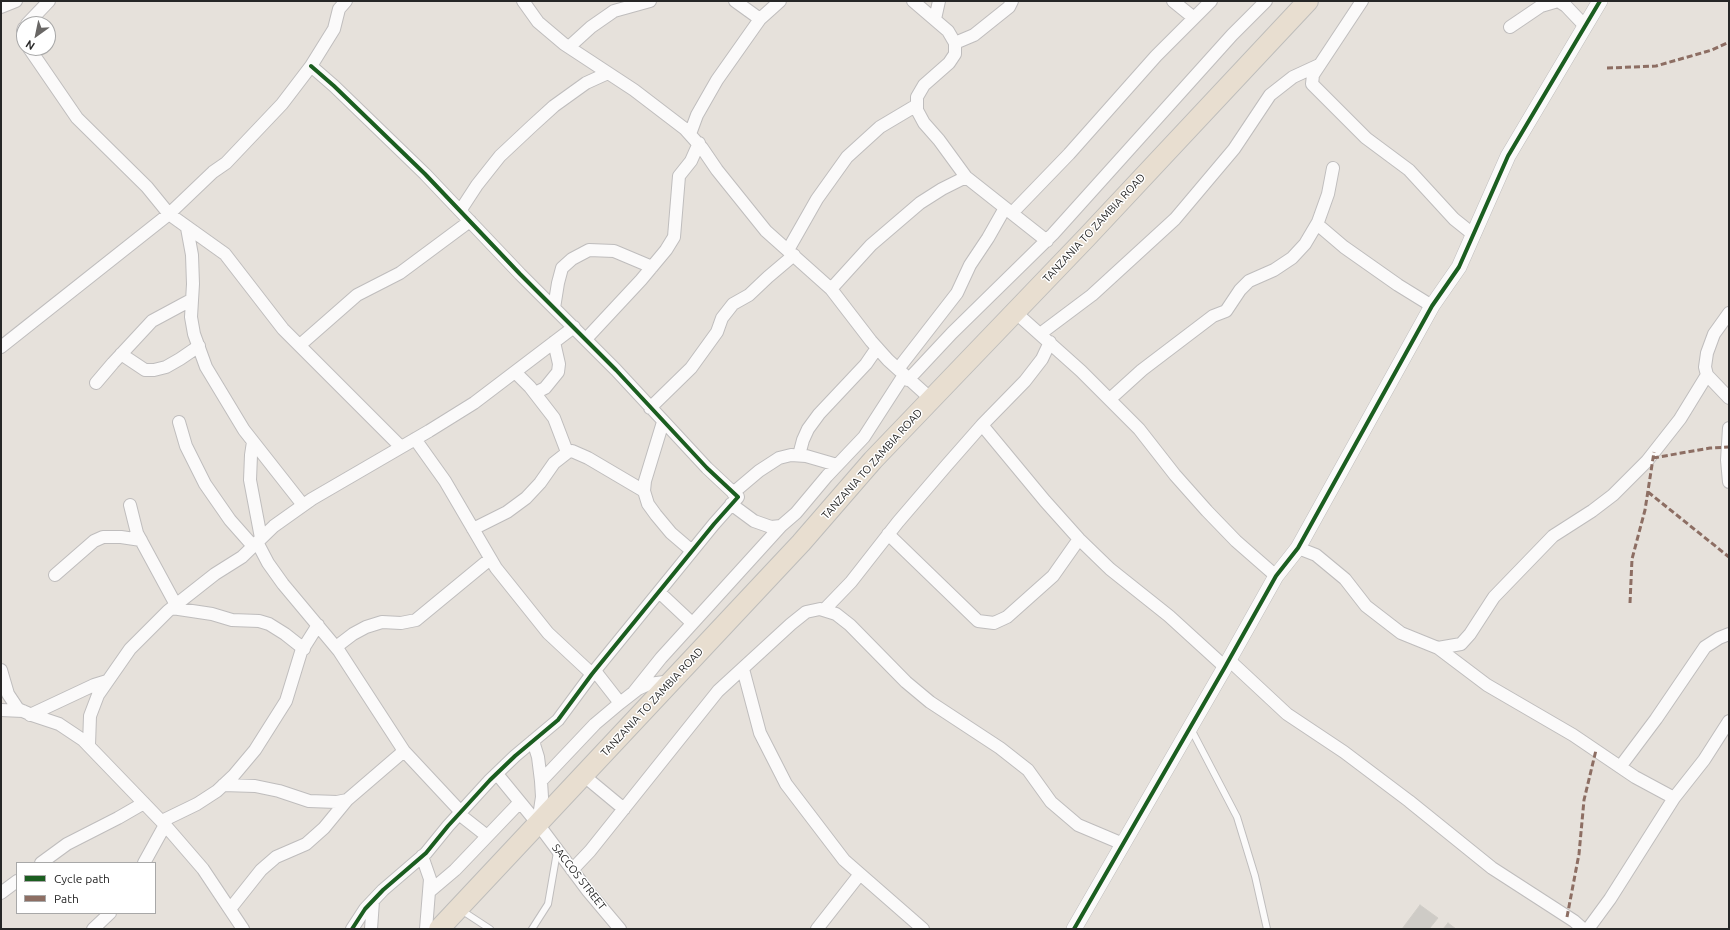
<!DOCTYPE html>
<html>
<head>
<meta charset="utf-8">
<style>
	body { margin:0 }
	#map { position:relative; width:1730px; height:930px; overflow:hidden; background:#e6e1db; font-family:Ubuntu,sans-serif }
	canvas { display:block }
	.frame { position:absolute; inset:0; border:2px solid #262626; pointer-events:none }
	.legend { position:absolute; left:16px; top:862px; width:140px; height:52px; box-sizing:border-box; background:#fff; border:1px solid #a8a8a8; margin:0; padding:5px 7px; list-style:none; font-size:12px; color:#262626 }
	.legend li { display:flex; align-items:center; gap:8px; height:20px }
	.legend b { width:20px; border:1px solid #a8a8a8 }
	.north { position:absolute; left:16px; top:16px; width:40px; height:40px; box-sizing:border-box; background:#fff; border:1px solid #a8a8a8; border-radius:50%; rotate:213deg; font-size:11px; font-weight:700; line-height:16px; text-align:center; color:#262626 }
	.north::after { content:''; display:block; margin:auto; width:14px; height:18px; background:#696765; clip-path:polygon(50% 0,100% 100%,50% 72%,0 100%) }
</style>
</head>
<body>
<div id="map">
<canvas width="1730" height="930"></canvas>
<div class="frame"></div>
<ul class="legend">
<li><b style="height:5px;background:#1b5e20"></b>Cycle path</li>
<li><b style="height:5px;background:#8d6e63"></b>Path</li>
</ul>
<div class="north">N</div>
</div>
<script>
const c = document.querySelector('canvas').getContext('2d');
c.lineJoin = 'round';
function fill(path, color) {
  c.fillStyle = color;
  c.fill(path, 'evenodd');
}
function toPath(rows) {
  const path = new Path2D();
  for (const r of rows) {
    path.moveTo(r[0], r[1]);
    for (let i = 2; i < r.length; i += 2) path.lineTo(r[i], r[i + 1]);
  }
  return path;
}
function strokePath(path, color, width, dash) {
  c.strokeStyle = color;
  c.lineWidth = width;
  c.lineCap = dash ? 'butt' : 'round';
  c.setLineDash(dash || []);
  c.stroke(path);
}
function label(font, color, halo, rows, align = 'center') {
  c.font = font + ' Ubuntu,sans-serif';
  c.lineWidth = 3;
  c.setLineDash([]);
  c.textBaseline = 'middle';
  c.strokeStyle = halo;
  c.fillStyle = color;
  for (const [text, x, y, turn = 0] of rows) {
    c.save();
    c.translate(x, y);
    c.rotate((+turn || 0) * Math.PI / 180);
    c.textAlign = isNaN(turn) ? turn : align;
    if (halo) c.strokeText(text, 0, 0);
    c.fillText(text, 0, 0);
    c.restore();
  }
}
const building = toPath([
	[1420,905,1438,918,1429,929,1402,929,1420,905],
	[1448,923,1456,929,1443,929,1448,923]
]);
fill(building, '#cecbc6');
strokePath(building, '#d0cdc7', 1);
const service = toPath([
	[1191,729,1237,817,1255,876,1267,929],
	[461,910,490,929],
	[532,929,548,904,557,852]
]);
const minor = toPath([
	[523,1,538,22,564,44,634,90,685,129,702,148,717,170,766,231,831,289,871,341,888,360,931,399],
	[735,1,760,19],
	[913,1,948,31,955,43,955,54,949,63,924,85,917,97,917,110,924,123,939,140,966,177,1047,241],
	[1173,1,1194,18],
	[1362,1,1313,75,1312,84,1366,138,1409,170,1454,219,1474,235],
	[1558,1,1566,6,1585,26],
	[1,7,16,1],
	[935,19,939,1],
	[27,24,49,1],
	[1510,27,1541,6,1558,1],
	[24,28,23,31,24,39],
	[955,43,974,35,1009,7,1012,1],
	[569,47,591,27,614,11,650,1],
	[29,48,77,118,147,187,169,214,225,254,283,329,401,447],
	[311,66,334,86,425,174,520,274,616,370,707,468,738,497,714,524,592,674,558,720,515,756,490,780,448,826,426,853,383,890,365,909,352,929],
	[690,134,697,115,717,80,760,19,780,1],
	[460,211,477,185,500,156,532,126,554,106,586,83,608,73],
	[1012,213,1069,154,1156,56,1211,1],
	[1317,224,1344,247,1398,285,1432,306],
	[187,228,192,255,193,284,191,317,194,334,206,367,244,430,303,505],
	[788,250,817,199,847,157,880,127,917,105],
	[831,289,871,245,920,203,942,189,966,177],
	[554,308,558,283,562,268,572,259,589,250,614,251,652,267],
	[1015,312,1081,371,1139,429,1175,475,1207,511,1236,541,1276,576],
	[1729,313,1714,334,1707,353,1705,367,1707,375,1729,398],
	[1040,334,1092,295,1175,219,1234,149,1270,95,1293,77,1319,65],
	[586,339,641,280,666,250,674,237,679,176,691,161,699,143],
	[300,345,357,295,400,273,470,221],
	[1,347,169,214,213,172,226,163,282,104,311,66,334,29,339,9,346,1],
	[121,354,145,370,154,370,166,367,180,359,199,346],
	[898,369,957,293,970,265,988,238,1005,208],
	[515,372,530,387,554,418,567,452],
	[908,380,952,333,1053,234,1232,35,1266,1],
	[96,383,113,363,152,321,191,300],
	[535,393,545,388,558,372,559,364,554,342],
	[1110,399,1142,370,1213,316,1226,311,1240,290,1249,281,1274,270,1292,258,1305,244,1318,222,1328,194,1333,168],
	[650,408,691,368,717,332,722,318,733,304,749,295,768,277,794,255],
	[179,422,186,446,205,484,230,520,253,546],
	[663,422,645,481,644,491,648,504,656,515,671,533,692,551],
	[982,425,1045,501,1079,539,1110,569,1169,616,1225,667],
	[1729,428,1727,460,1729,482],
	[415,439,445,481,496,568,548,633,592,674],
	[253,442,251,455,250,480,261,538],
	[799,455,803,440,808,429,819,414,866,364,877,348],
	[733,493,759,471,779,458,791,455,806,456,837,465],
	[731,504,754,521,771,527,781,526,796,513,827,476,864,437,904,375],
	[130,505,137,533,176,605],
	[473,529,507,512,526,498,540,483,554,463,568,452,572,451,588,458,644,491],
	[888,534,978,621,994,623,1007,617,1053,576,1079,539],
	[257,542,268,563,283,584,339,651,404,751,461,812],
	[1298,548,1316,555,1345,579,1366,606,1401,633,1438,648,1461,644,1470,634,1494,597,1553,536,1592,511,1613,495,1647,461,1680,419,1707,375],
	[55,575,94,541,103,537,121,537,141,540],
	[659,592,692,623],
	[172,608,212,614,232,620,259,621,269,624,285,634,304,649],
	[824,610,851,582,898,522,946,466,982,425,1025,381,1042,359,1050,342],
	[336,647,353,634,366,627,382,622,401,623,416,620,490,559],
	[1438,648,1487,685,1573,735,1635,777,1674,798],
	[1229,660,1287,714,1344,752,1409,801,1492,868,1574,921,1583,929],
	[743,669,760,733,786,784,844,860,923,929],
	[1,670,8,694,18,709,32,715,59,724,83,740,165,825,203,869,243,929],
	[595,671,620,703],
	[633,693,661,658,781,526],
	[1,710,23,711],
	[30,715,94,685,107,681],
	[533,741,538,757,541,781,542,797,538,823],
	[89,745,90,716,98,695,130,649,168,611,215,574,242,557,274,526,312,499,429,431,474,403,574,327],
	[1620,767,1656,719,1705,647,1719,638,1729,634],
	[497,774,538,824,588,891,620,929],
	[583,775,624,809],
	[541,781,595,724,620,703,638,689,649,684,672,681],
	[223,785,255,786,279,791,309,801,337,802,347,800,404,751],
	[459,814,487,836],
	[162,821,197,804,217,791,234,775,255,750,286,701,301,652,318,625],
	[422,856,430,879,426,929],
	[41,863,67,844,118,818,144,803],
	[144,863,165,825],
	[572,870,590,851,718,691,791,624,806,612,820,609,836,614,850,625,906,682,930,702,1000,748,1028,770,1051,802,1078,825,1123,844],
	[429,892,455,870,520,802],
	[1,893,17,881],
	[230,909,261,870,276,857,306,844,324,828,347,800],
	[93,929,110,913],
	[371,929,373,901],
	[817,929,860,874],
	[1588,929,1610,899,1674,798,1704,760,1729,721]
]);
const tertiary = toPath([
	[1074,929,1225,667,1276,576,1298,548,1432,306,1459,267,1508,156,1600,1]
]);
const trunk = toPath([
	[439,929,801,543,873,460,1086,238,1308,1]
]);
strokePath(service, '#bfbdbd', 8);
strokePath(minor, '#bfbdbd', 14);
strokePath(tertiary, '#bfbdbd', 16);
strokePath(trunk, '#bebdbb', 22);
strokePath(service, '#fbfafa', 6);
strokePath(minor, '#fbfafa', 12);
strokePath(tertiary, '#fbfafa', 15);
strokePath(trunk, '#e8ded0', 20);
strokePath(toPath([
	[1607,68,1656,66,1712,50,1729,42],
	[1653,458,1710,448,1728,447],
	[1648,492,1729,557],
	[1630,603,1632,559,1645,510,1654,452],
	[1567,917,1579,854,1584,800,1596,750]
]), '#8d6e63', 3, [6, 3]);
strokePath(toPath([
	[311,66,334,86,425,174,520,274,616,370,707,468,738,497,714,524,592,674,558,720,515,756,490,780,448,826,426,853,383,890,365,909,352,929],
	[1074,929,1225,667,1276,576,1298,548,1432,306,1459,267,1508,156,1600,1]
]), '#1b5e20', 4);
label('11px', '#262626', '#fff', [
	["TANZANIA TO ZAMBIA ROAD",1094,228,-47],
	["TANZANIA TO ZAMBIA ROAD",872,464,-48],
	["TANZANIA TO ZAMBIA ROAD",652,702,-47],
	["SACCOS STREET",579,877,52]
]);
</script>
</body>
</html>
